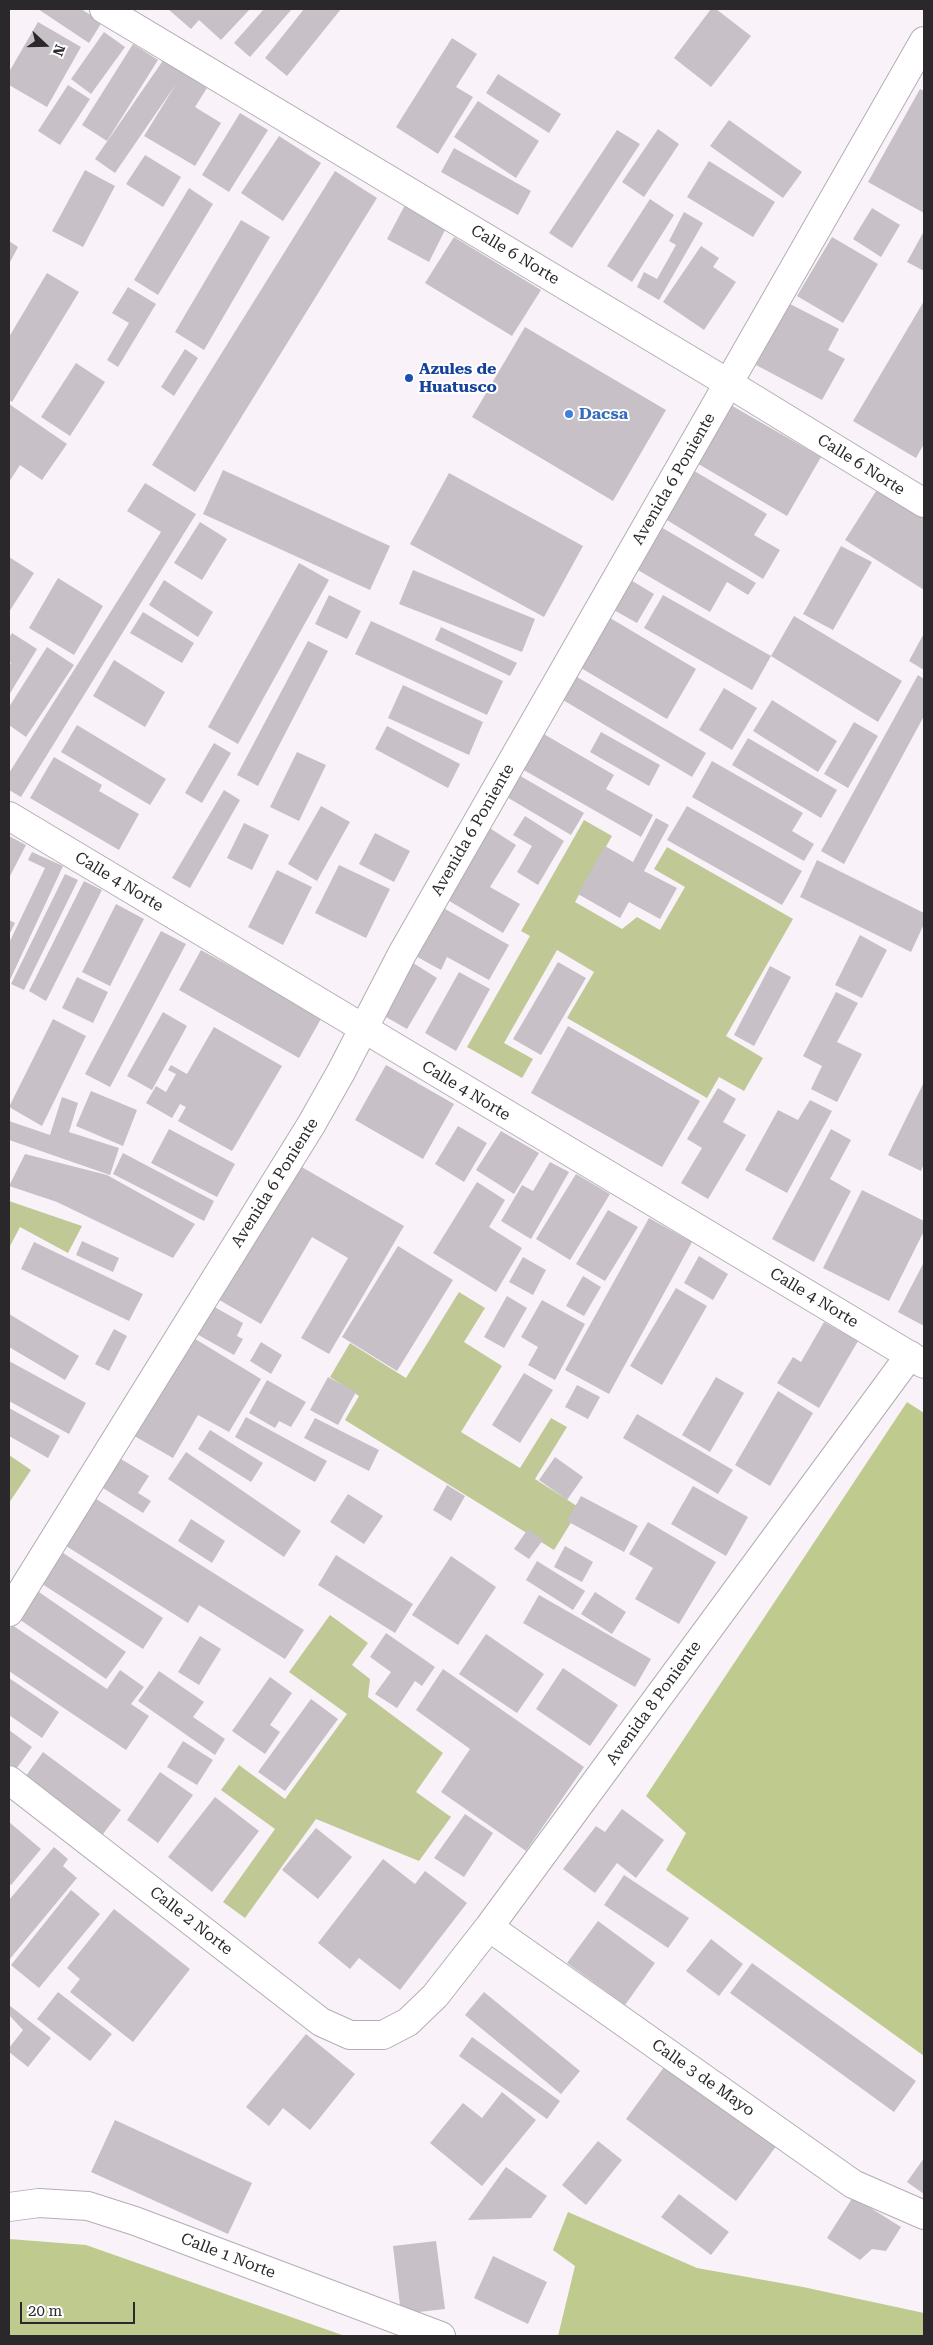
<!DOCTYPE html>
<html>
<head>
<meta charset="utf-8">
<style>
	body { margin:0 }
	#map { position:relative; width:933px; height:2345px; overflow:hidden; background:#f9f2f9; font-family:"Roboto Serif",serif }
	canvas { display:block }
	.frame { position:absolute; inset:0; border:10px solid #2b282b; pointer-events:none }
	.north { position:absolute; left:20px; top:20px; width:50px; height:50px; -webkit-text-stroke:4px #fff; paint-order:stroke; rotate:111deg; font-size:14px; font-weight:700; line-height:20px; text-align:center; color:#2b282b }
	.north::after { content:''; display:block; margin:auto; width:18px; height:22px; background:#2b282b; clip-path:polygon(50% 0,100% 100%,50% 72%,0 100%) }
	.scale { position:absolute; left:20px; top:2302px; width:115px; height:22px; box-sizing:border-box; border:2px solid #2b282b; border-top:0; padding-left:6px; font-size:15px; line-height:18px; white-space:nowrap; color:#2b282b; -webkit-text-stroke:4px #fff; paint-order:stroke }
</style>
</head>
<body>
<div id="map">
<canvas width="933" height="2345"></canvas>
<div class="frame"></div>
<div class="north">N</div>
<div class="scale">20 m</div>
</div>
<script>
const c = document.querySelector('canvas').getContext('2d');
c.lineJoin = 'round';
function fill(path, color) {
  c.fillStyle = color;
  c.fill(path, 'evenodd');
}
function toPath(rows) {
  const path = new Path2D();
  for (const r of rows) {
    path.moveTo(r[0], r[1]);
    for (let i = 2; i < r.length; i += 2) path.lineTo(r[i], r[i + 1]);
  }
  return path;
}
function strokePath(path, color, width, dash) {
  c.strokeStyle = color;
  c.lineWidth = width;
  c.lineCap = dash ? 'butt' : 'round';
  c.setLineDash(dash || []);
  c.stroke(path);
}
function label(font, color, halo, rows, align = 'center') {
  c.font = font + ' "Roboto Serif",serif';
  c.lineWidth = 4;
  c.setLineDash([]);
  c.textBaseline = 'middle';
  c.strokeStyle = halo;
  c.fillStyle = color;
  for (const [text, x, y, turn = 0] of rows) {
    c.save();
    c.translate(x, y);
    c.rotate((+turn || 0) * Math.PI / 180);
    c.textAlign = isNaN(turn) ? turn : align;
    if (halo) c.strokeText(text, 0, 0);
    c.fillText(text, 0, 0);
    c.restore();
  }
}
fill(toPath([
	[584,820,612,836,575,902,622,929,637,917,660,930,685,887,654,869,667,847,793,919,726,1036,763,1058,744,1091,719,1077,707,1098,567,1018,594,972,557,950,504,1043,533,1059,522,1078,467,1047,530,936,521,931],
	[9,1201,82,1226,68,1253,20,1227,9,1248],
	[459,1292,485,1308,464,1342,502,1366,461,1432,520,1468,551,1418,567,1427,535,1479,580,1508,554,1550,345,1420,359,1396,330,1377,350,1343,406,1378],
	[9,1455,31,1470,9,1503],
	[330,1615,368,1643,352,1665,370,1679,368,1697,443,1753,416,1792,451,1817,419,1861,316,1819,245,1918,223,1902,275,1829,221,1790,239,1765,285,1799,347,1714,289,1672]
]), '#c0c996');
fill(toPath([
	[907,1402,924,1413,924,2056,666,1870,686,1833,646,1796],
	[568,2212,697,2268,803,2287,924,2313,924,2336,558,2336,575,2266,553,2250],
	[9,2239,86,2245,345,2336,9,2336]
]), '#bfca8e');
fill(toPath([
	[38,9,81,9,102,22,89,43],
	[168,9,250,9,221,40,199,20,191,29],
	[264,9,292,9,250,57,234,43],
	[304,9,341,9,287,76,265,58],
	[711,9,716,9,751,36,711,87,674,58],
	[38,22,81,47,47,107,9,85,9,72],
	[104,32,125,47,91,94,71,79],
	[452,38,477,54,456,87,473,97,438,154,396,127],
	[133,44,158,60,107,141,82,125],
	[164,59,207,88,195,107,221,123,195,166,144,136,176,84,115,173,95,159],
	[498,74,561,114,549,133,486,93],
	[68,85,90,99,60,145,38,131],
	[920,89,924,91,924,213,868,182],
	[478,101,539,141,516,178,454,137],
	[240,113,268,130,229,192,202,175],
	[729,120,802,172,783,198,710,146],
	[658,129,679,144,644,197,622,182],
	[617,130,640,144,572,248,549,233],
	[279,136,321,163,283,221,241,193],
	[454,148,531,191,518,215,441,172],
	[145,155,181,177,163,207,126,184],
	[709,161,775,202,753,237,687,197],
	[85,170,115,186,83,247,52,231],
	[335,171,377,198,195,492,152,465],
	[189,188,213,204,158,295,134,280],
	[650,199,674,215,632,282,607,266],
	[405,205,446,228,429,262,387,239],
	[872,208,900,225,881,257,853,239],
	[684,212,703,223,659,300,637,287,644,272,657,279,676,245,669,241],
	[241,220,270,237,204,350,175,332],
	[924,231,924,271,907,262],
	[454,237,541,290,512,336,425,283],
	[832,237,878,264,843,323,797,296],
	[9,241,18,247,9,264],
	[701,246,719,258,713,267,736,282,704,330,663,302],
	[47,273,79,292,12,402,9,400,9,337],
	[128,287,156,304,118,367,107,360,129,323,112,313],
	[924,301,924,444,916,458,853,421],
	[788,303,839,329,828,350,845,359,822,400,756,365],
	[525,327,666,410,613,501,472,417],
	[185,349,198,358,174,396,161,387],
	[76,363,105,382,70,436,41,417],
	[9,404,67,444,42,480,20,465,9,482],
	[729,404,821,457,787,516,695,462],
	[691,469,767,514,754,535,780,550,763,579,662,517],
	[223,470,390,546,370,590,203,514],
	[449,473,583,546,544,617,410,544],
	[145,483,196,514,21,797,9,790,9,773,161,532,127,511],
	[878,488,924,518,924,590,845,540],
	[200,522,227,539,202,580,174,563],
	[661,527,756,583,748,595,727,582,710,612,636,569],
	[841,546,872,562,833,630,803,614],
	[9,557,34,573,9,612],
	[299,563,329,580,238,744,208,727],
	[413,570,535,619,522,652,399,604],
	[58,578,103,606,74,655,29,628],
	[629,579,654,594,637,623,612,609],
	[164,580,213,612,198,637,149,605],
	[329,595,361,611,347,639,315,624],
	[663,595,771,656,752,690,644,628],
	[143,612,194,643,182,663,130,633],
	[605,615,696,669,667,719,576,665],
	[794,616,902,681,878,722,771,656],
	[371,621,503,681,487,715,355,654],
	[441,627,517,663,510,676,435,640],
	[12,633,37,649,9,695,9,667,11,663,9,661,9,638],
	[924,633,924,670,909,661],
	[308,641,328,651,258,786,237,775],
	[47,647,74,665,26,737,9,725,9,707],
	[114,660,165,692,145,727,93,696],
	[572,674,706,753,692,777,558,697],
	[918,675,924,679,924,716,844,864,821,851],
	[403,685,483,722,469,755,388,718],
	[724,688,757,708,732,750,699,730],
	[772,700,837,741,818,772,753,731],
	[854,722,878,736,848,788,824,774],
	[77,725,166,779,150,805,61,752],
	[387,726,460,764,448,788,375,749],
	[601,732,660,765,649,786,590,752],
	[542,733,614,775,606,789,653,815,641,837,522,769],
	[748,738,837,790,821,818,732,765],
	[214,743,231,753,202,803,185,793],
	[297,752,326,765,299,821,270,807],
	[54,757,102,785,99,791,139,814,119,850,30,798],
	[712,761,803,813,792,831,814,844,804,861,692,797],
	[517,774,584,813,571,835,505,796],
	[224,790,240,800,190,888,172,878],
	[321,806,350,822,317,881,288,864],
	[687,806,802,871,782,905,667,840],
	[525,816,564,841,538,885,517,872,532,846,513,835],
	[656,818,669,825,644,871,677,888,660,919,629,902,620,918,578,894,605,846,633,862],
	[244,823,269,835,252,870,227,858],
	[488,827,516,845,490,887,520,904,503,933,446,899],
	[375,833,410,851,394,882,359,864],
	[9,836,26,845,9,878],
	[32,852,63,866,9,982,9,943,45,868,28,860],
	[817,860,924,913,924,924,911,952,800,897],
	[339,865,390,889,366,938,315,913],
	[277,870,312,887,283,945,248,927],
	[65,874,78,880,24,990,11,984],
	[84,881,102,890,46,1001,29,991],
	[116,904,144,919,110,986,82,972],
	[438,905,509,945,489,980,447,957,441,970,412,954],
	[9,920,15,923,9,935],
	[161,931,186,944,110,1087,85,1074],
	[860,935,887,950,862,998,835,985],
	[201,950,322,1017,299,1058,179,990],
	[410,961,437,978,407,1029,379,1013],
	[558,962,586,978,541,1055,513,1039],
	[770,966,791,977,754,1046,734,1035],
	[459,972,490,989,456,1051,425,1033],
	[77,977,108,992,93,1023,62,1008],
	[836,992,858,1003,837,1042,862,1054,837,1102,811,1089,822,1066,803,1056],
	[163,1012,187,1026,152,1090,127,1076],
	[53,1019,86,1036,42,1126,9,1107],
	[568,1026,700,1101,662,1167,531,1093],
	[214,1027,282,1066,232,1151,178,1121,186,1107,180,1104,172,1118,146,1103,156,1086,166,1092,176,1074,168,1070,171,1065,187,1074],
	[386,1065,454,1104,423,1159,355,1120],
	[924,1082,924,1163,921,1171,888,1155],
	[718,1088,736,1099,723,1122,746,1135,708,1199,681,1183,702,1148,687,1139],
	[91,1091,137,1110,123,1146,76,1126],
	[62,1097,78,1103,69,1132,119,1148,110,1175,9,1140,9,1121,50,1135],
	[810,1100,832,1111,787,1193,745,1170,778,1110,798,1120],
	[458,1126,487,1143,464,1182,435,1164],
	[169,1129,235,1164,217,1197,151,1163],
	[831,1129,851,1140,830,1179,851,1191,814,1262,772,1239],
	[501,1131,539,1153,514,1194,476,1170],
	[123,1153,214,1201,204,1221,113,1174],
	[25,1154,107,1175,195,1224,173,1258,57,1202,9,1186],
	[293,1162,404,1226,329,1354,301,1338,348,1258,312,1237,261,1324,214,1297],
	[550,1162,569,1172,531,1239,501,1221,522,1185,533,1191],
	[576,1174,610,1194,570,1260,536,1239],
	[477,1182,505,1200,489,1227,522,1248,496,1292,433,1253],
	[862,1190,924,1221,924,1231,889,1301,823,1268],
	[608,1210,638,1227,605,1281,576,1264],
	[649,1218,692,1242,609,1394,565,1370],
	[82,1241,119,1258,113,1272,76,1255],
	[34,1242,143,1294,129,1321,21,1269],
	[398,1246,453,1280,397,1371,342,1337],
	[699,1256,728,1274,713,1300,684,1283],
	[523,1257,546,1270,533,1295,509,1282],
	[924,1262,924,1326,898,1312],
	[583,1276,601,1287,584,1316,566,1306],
	[676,1288,707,1306,662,1385,630,1366],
	[507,1296,527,1308,504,1348,484,1337],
	[542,1300,585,1324,555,1380,528,1365,538,1347,521,1337],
	[211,1305,243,1323,237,1336,243,1339,234,1355,195,1333],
	[9,1314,79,1356,65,1380,9,1347],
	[824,1322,858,1341,819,1408,777,1383,793,1357,801,1362],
	[114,1329,127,1336,109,1371,95,1364],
	[187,1334,261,1379,229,1432,198,1415,173,1458,129,1433],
	[261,1342,282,1355,271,1374,250,1361],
	[9,1361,86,1403,69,1434,9,1401],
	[524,1373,553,1390,520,1443,492,1425],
	[328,1377,356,1392,338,1425,310,1410],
	[716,1377,744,1393,710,1452,682,1435],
	[267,1380,306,1402,291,1427,279,1421,275,1428,249,1413],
	[577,1385,600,1397,588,1419,565,1407],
	[778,1391,813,1413,770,1486,735,1465],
	[9,1408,60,1436,48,1458,9,1436],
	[637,1414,733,1470,718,1494,623,1438],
	[246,1417,327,1461,315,1482,235,1437],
	[315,1418,379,1450,369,1471,304,1438],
	[210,1430,263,1463,251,1482,198,1449],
	[186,1452,301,1531,284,1557,168,1479],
	[116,1456,149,1476,138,1493,151,1501,143,1513,98,1485],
	[555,1457,583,1477,567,1500,539,1480],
	[447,1485,465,1496,451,1521,433,1510],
	[693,1486,748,1517,726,1556,671,1524],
	[348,1494,383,1516,364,1544,330,1522],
	[581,1496,638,1526,624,1552,567,1521],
	[93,1497,304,1630,285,1659,199,1605,188,1623,63,1544],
	[191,1519,225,1541,212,1563,178,1541],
	[648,1522,716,1562,679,1624,635,1599,653,1568,629,1554],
	[528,1529,543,1540,529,1559,514,1549],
	[565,1546,593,1562,582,1582,554,1567],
	[60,1551,163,1618,143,1649,39,1582],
	[336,1555,413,1604,395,1633,318,1585],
	[451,1556,496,1587,458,1645,412,1615],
	[537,1561,585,1591,573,1610,526,1580],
	[36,1590,126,1652,106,1679,16,1617],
	[595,1592,626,1612,612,1634,581,1614],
	[539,1595,651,1659,635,1687,523,1623],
	[12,1625,107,1689,120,1670,144,1687,131,1704,149,1716,126,1750,9,1671,9,1630],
	[386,1633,435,1667,422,1686,415,1681,397,1708,375,1694,391,1672,370,1657],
	[486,1634,544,1674,517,1713,459,1674],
	[200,1636,221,1649,199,1685,178,1672],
	[563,1668,618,1705,590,1746,536,1709],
	[443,1669,584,1767,526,1851,441,1792,470,1749,416,1710],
	[159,1671,204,1702,193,1717,225,1739,215,1755,138,1701],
	[270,1677,292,1693,270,1725,280,1732,265,1754,232,1731],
	[9,1678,59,1712,42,1738,9,1715],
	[311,1699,338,1719,285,1791,258,1772],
	[9,1730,32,1747,14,1772,9,1768],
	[183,1741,213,1760,197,1785,167,1767],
	[43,1752,121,1810,100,1838,23,1780],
	[160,1772,193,1795,158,1843,127,1820],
	[215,1797,259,1831,212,1892,168,1857],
	[622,1809,664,1840,636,1878,617,1863,595,1893,563,1869,596,1826,605,1832],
	[465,1814,493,1833,464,1877,434,1858],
	[9,1822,41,1849,11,1885,9,1883],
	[316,1828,352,1857,318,1899,282,1870],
	[54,1847,68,1859,63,1866,77,1878,9,1960,9,1900],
	[383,1859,415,1884,425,1871,467,1903,400,1990,359,1958,350,1969,318,1943],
	[624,1875,689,1918,668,1948,604,1905],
	[71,1890,100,1914,39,1988,11,1965],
	[114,1909,190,1969,133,2042,70,1992,80,1979,67,1968],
	[598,1921,655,1963,625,2005,567,1963],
	[711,1939,743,1964,719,1996,686,1971],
	[752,1963,916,2081,894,2112,730,1993],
	[58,1992,112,2034,90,2061,37,2019],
	[484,1992,580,2071,561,2094,465,2015],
	[9,2005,51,2038,28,2067,9,2052,9,2048,23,2030,9,2015],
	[306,2034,355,2074,310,2130,283,2108,269,2126,246,2107],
	[472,2037,560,2101,547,2119,459,2056],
	[667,2063,777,2145,736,2201,626,2119],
	[502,2092,536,2120,482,2186,430,2143,463,2103,482,2118],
	[115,2120,252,2183,228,2234,91,2172],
	[598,2141,622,2160,586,2205,562,2185],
	[924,2158,924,2194,907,2182],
	[506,2167,547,2196,531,2218,468,2220],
	[679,2194,729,2232,711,2255,661,2217],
	[853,2197,901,2227,886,2251,872,2249,860,2260,827,2238],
	[436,2241,445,2309,401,2314,393,2246],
	[493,2256,547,2282,528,2324,474,2298]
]), '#c7c0c6');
const minor = toPath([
	[104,9,728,383,924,503],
	[9,816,924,1364],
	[9,1612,311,1125,341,1072,402,954,924,41],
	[9,1780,321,2022,350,2035,383,2035,408,2022,435,1996,489,1927,910,1355],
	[489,1927,853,2184,924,2215],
	[9,2207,39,2203,88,2206,135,2221,441,2336]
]);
strokePath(minor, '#b4adb3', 30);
strokePath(minor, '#fff', 28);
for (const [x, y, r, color] of [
	[409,378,5,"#1a4fb4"],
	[569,414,5,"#3f7fe0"]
]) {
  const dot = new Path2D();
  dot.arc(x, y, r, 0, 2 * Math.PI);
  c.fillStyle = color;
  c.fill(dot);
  strokePath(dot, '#fff', 2);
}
label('16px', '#2b282b', '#fff', [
	["Calle 6 Norte",515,255,31],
	["Calle 6 Norte",861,465,32],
	["Avenida 6 Poniente",674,479,-60],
	["Avenida 6 Poniente",473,830,-60],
	["Calle 4 Norte",119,882,31],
	["Calle 4 Norte",466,1091,31],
	["Avenida 6 Poniente",275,1183,-58],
	["Calle 4 Norte",814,1298,31],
	["Avenida 8 Poniente",654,1703,-54],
	["Calle 2 Norte",191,1921,38],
	["Calle 3 de Mayo",703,2078,35],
	["Calle 1 Norte",228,2256,21]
]);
label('bold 16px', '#164399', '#fff', [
	["Azules de",419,369],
	["Huatusco",419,387]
], 'left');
label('bold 16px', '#366cbe', '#fff', [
	["Dacsa",579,414]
], 'left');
</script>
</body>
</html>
